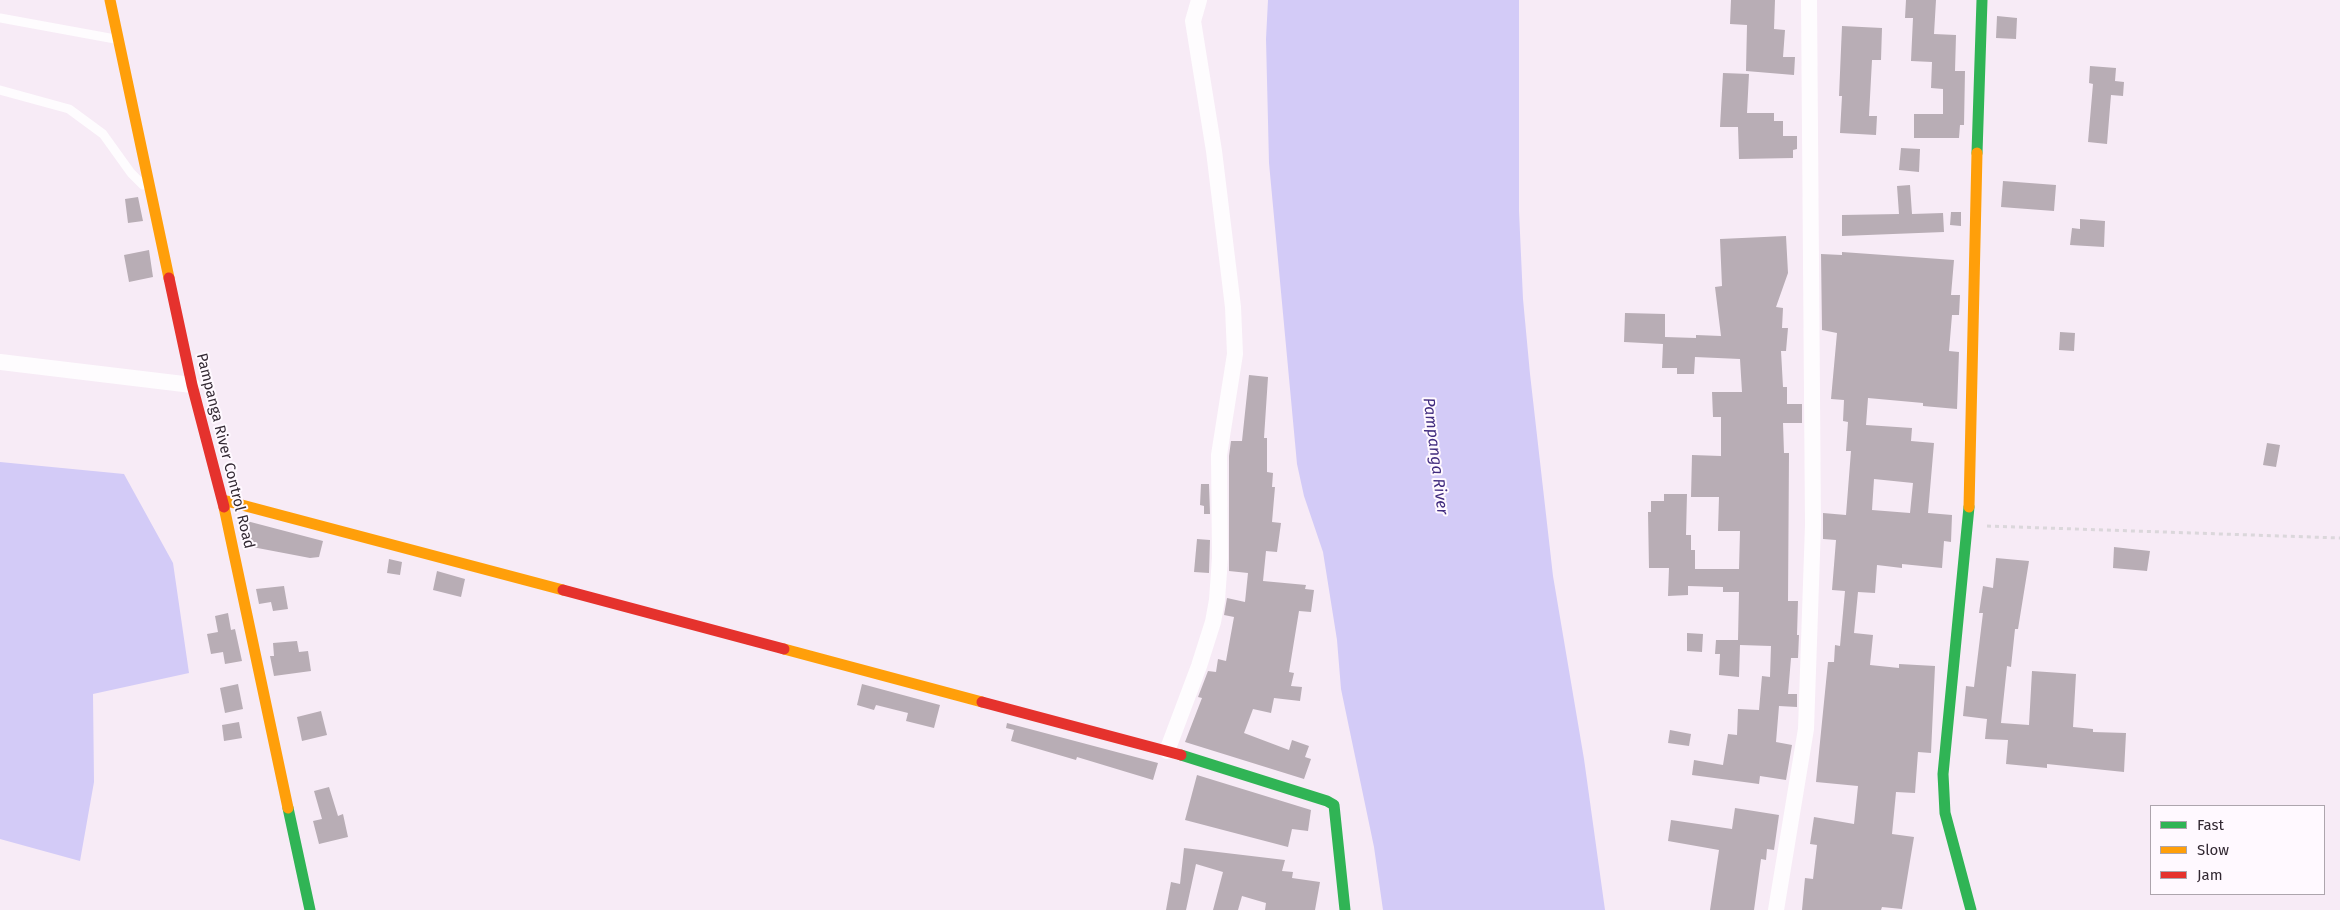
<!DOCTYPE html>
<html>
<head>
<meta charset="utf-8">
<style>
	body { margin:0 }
	#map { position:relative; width:2340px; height:910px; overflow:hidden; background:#f7ebf6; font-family:"Fira Sans",sans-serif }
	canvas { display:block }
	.legend { position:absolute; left:2150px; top:805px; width:175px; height:90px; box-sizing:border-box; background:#fff9ff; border:1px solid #ada5ad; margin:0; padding:6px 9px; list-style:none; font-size:15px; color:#322832 }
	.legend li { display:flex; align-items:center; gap:10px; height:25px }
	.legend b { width:25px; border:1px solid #ada5ad }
</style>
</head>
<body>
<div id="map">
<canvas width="2340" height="910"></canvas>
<ul class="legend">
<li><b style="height:6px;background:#30b455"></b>Fast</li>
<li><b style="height:6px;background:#ff9f0a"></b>Slow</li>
<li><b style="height:6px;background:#e5322d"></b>Jam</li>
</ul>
</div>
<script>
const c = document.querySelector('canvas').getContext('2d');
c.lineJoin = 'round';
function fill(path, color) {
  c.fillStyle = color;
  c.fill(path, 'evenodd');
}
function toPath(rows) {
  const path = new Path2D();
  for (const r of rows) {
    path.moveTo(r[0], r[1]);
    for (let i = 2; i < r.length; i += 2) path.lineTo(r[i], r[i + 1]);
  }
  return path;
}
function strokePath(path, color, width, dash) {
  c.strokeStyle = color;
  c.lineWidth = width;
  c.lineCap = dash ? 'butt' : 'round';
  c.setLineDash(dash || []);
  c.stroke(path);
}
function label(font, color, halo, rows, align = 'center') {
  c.font = font + ' "Fira Sans",sans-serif';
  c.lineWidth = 4;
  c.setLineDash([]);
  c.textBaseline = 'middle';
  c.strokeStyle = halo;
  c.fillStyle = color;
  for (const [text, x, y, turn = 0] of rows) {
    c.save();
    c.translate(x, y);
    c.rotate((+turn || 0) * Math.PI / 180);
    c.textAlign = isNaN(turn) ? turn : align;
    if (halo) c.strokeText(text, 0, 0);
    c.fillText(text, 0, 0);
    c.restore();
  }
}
fill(toPath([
	[1268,0,1519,0,1519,211,1523,299,1530,374,1553,576,1584,759,1605,910,1383,910,1374,847,1341,689,1337,640,1323,552,1304,496,1297,464,1269,163,1266,39],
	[0,462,124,474,173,563,189,673,93,694,94,782,80,861,0,839]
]), '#d3cbf7');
fill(toPath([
	[1731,0,1775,0,1774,29,1785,30,1783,57,1795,57,1794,75,1746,71,1747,25,1730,24],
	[1906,0,1936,0,1934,34,1956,35,1955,71,1965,71,1964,125,1960,125,1959,138,1914,138,1914,114,1943,114,1943,89,1931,88,1932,62,1911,61,1913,18,1905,18],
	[1997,16,2017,18,2016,39,1996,38],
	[1842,26,1882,28,1881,60,1872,60,1869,116,1877,116,1876,135,1840,133,1842,96,1839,96],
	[2090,66,2116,68,2115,81,2124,82,2123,96,2111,95,2107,144,2088,142,2093,84,2089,83],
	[1723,73,1749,74,1747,113,1774,113,1774,121,1783,121,1783,136,1797,136,1797,149,1793,150,1793,158,1739,159,1738,127,1720,127],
	[1901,148,1920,149,1919,172,1899,170],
	[2003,181,2056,185,2054,211,2001,207],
	[1910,185,1912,214,1943,213,1944,232,1842,236,1842,215,1899,214,1897,186],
	[138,197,143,221,128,223,125,199],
	[1951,212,1961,212,1961,226,1950,225],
	[2080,219,2105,221,2104,247,2070,245,2072,228,2080,229],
	[1786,236,1788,273,1776,307,1783,308,1782,328,1788,328,1786,351,1781,351,1783,387,1787,387,1787,404,1802,404,1802,423,1783,423,1784,453,1789,453,1788,601,1798,601,1797,635,1799,635,1798,658,1791,658,1788,694,1797,694,1797,707,1779,706,1776,742,1792,745,1786,780,1760,776,1759,784,1692,775,1694,760,1723,765,1728,734,1737,735,1738,709,1759,710,1762,676,1770,677,1771,646,1740,645,1739,677,1719,675,1720,654,1715,654,1716,640,1738,640,1739,592,1723,592,1723,587,1688,586,1688,595,1668,596,1669,568,1649,568,1648,512,1651,512,1651,501,1664,501,1664,494,1687,494,1686,535,1691,535,1691,550,1695,550,1695,569,1739,569,1740,531,1718,531,1719,497,1691,497,1692,455,1721,456,1721,417,1713,417,1712,392,1742,392,1740,359,1695,357,1694,374,1677,374,1677,368,1662,368,1663,344,1624,342,1625,313,1665,314,1665,337,1696,338,1696,335,1721,336,1715,287,1722,286,1720,239],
	[149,250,153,277,129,282,124,255],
	[1842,252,1954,260,1951,295,1960,295,1959,315,1952,315,1949,351,1959,352,1957,409,1923,406,1923,403,1868,398,1866,425,1912,428,1911,441,1934,443,1928,513,1952,515,1951,542,1944,541,1942,568,1902,564,1902,568,1877,565,1875,593,1858,592,1854,633,1873,635,1870,665,1899,668,1899,664,1935,666,1931,753,1918,752,1915,793,1896,792,1892,834,1914,837,1902,909,1882,907,1881,910,1802,910,1805,878,1813,879,1817,845,1810,844,1814,817,1854,824,1858,786,1816,782,1828,662,1834,662,1835,645,1840,646,1845,591,1832,590,1836,540,1823,539,1823,513,1846,515,1851,451,1846,451,1848,422,1843,421,1844,400,1831,399,1837,333,1822,330,1821,254,1842,255],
	[1874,479,1913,483,1910,513,1872,510],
	[2060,332,2075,333,2074,351,2059,350],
	[1249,375,1268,377,1264,438,1267,438,1267,472,1273,473,1272,487,1275,487,1272,522,1281,523,1277,552,1266,551,1263,581,1306,585,1305,589,1314,590,1311,612,1299,611,1289,672,1294,673,1291,686,1302,687,1300,701,1274,698,1271,713,1253,709,1244,733,1289,750,1292,740,1309,746,1305,757,1311,759,1304,779,1185,742,1202,698,1198,697,1208,671,1216,672,1218,659,1226,661,1234,617,1224,615,1227,598,1245,602,1248,573,1229,571,1229,456,1231,441,1242,441],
	[2267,443,2280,445,2276,467,2263,465],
	[1201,484,1209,484,1210,514,1204,514,1204,506,1200,505],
	[243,520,323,541,319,557,310,558,247,546],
	[1197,539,1210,540,1209,573,1194,572],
	[2114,547,2150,551,2147,571,2113,568],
	[1996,558,2029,561,2018,629,2015,629,2011,667,2007,666,2001,723,2029,725,2032,671,2076,674,2073,727,2093,729,2093,732,2126,733,2124,772,2047,764,2047,768,2006,764,2008,740,1985,739,1987,719,1963,716,1966,686,1974,687,1983,613,1979,613,1983,586,1993,588],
	[389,559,402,562,400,575,387,573],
	[437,571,465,579,461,597,433,590],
	[284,586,288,609,273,611,271,602,259,604,256,589],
	[228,613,231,630,235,629,242,661,225,664,223,652,211,654,207,634,218,632,215,616],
	[1687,633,1703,634,1702,652,1687,651],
	[297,641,299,652,308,651,311,671,274,676,270,656,274,656,273,643],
	[238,684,243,709,225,713,220,688],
	[862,684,940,705,934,728,906,721,908,713,876,705,874,710,857,705],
	[321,711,327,735,302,741,297,717],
	[239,722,242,738,224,741,222,725],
	[1007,723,1158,763,1153,780,1077,757,1076,760,1011,741,1014,730,1006,728],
	[1670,730,1691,734,1689,746,1668,743],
	[1197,775,1311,810,1308,831,1292,829,1288,847,1185,820],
	[329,787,338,816,343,814,348,837,319,844,313,821,322,819,314,791],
	[1735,808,1779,815,1774,850,1767,849,1766,860,1761,859,1754,910,1710,910,1719,850,1668,841,1671,820,1732,829],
	[1184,848,1285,860,1282,871,1293,872,1292,878,1320,882,1315,910,1265,910,1266,903,1242,896,1238,910,1213,910,1223,872,1196,864,1186,910,1166,910,1171,882,1180,884]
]), '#b8adb5');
strokePath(toPath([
	[1987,526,2340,538]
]), '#dbd7db', 3, [4, 4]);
strokePath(toPath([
	[0,18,115,39],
	[0,90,69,109,103,134,131,173,143,185]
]), '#fefcfe', 9);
strokePath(toPath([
	[0,362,192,385],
	[1167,751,1199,666,1213,622,1217,600,1220,558,1219,455,1235,354,1233,307,1214,151,1193,21,1199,0],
	[1776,910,1806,729,1813,525,1809,0]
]), '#fefcfe', 16);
strokePath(toPath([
	[1977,153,1982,0],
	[1969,507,1943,774,1945,813,1971,910],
	[1181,755,1327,801,1334,805,1345,910],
	[288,808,310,910]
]), '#30b455', 11);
strokePath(toPath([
	[110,0,169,278],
	[223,500,563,590],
	[224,507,288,808],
	[1969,507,1977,153],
	[784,649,982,702]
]), '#ff9f0a', 11);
strokePath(toPath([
	[169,278,192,385,224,507],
	[563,590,784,649],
	[982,702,1181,755]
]), '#e5322d', 11);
label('15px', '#322832', '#fff9ff', [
	["Pampanga River Control Road",225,451,76]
]);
label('italic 16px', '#402b7e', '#fff9ff', [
	["Pampanga River",1435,456,83]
]);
</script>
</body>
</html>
